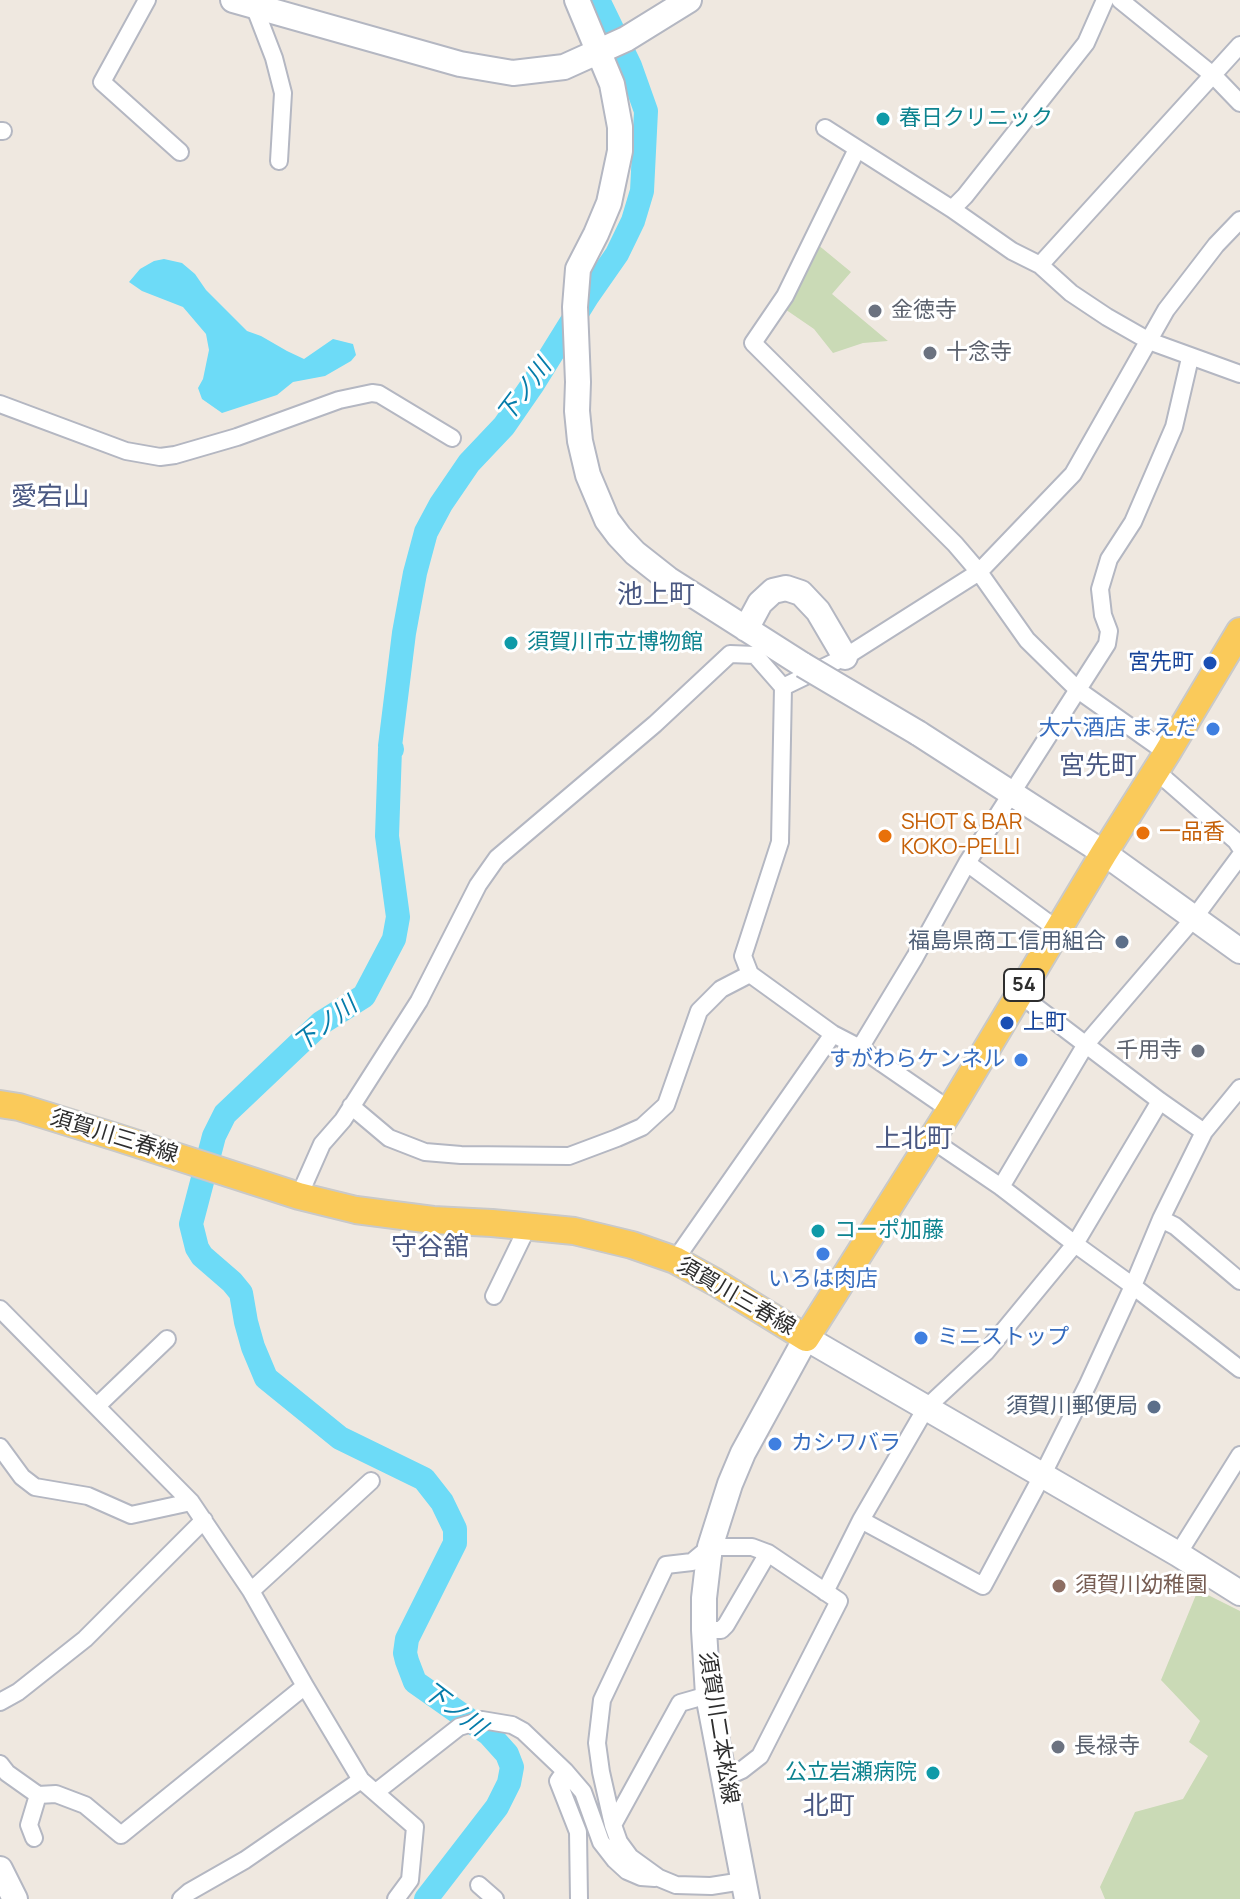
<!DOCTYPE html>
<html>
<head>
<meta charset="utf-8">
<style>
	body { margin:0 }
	canvas { display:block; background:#efe8e0 }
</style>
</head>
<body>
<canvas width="1240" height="1899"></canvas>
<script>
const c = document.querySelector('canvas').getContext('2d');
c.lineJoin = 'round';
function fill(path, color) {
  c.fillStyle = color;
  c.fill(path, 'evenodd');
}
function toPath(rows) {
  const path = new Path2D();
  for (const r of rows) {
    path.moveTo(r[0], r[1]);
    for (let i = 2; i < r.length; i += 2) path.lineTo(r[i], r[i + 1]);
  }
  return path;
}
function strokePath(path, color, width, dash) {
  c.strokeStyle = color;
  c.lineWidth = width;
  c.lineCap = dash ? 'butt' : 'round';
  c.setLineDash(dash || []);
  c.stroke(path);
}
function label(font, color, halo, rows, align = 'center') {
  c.font = font + ' Manrope,"Noto Sans JP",sans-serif';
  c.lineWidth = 6;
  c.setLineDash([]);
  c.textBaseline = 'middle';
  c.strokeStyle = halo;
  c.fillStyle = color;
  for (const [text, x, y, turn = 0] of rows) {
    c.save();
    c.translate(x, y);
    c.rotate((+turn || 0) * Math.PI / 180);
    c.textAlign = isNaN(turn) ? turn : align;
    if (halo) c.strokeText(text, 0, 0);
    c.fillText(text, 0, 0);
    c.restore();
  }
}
fill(toPath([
	[817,244,851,272,832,294,888,341,863,343,833,353,814,329,779,305],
	[1198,1590,1240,1611,1240,1899,1105,1899,1100,1887,1135,1812,1183,1799,1208,1756,1189,1742,1200,1721,1161,1680]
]), '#cadab6');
fill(toPath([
	[164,259,182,263,195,274,206,290,247,331,261,336,287,351,304,359,333,339,353,344,356,355,351,361,325,376,293,382,277,395,222,413,202,399,198,388,203,379,209,350,206,334,183,307,142,291,129,282,140,269,154,261]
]), '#6ddbf7');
strokePath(toPath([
	[426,1899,497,1807,509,1783,512,1767,507,1754,489,1734,415,1682,407,1661,405,1653,407,1639,455,1543,455,1529,442,1502,424,1479,340,1438,266,1378,253,1347,246,1322,241,1293,232,1282,202,1256,197,1248,191,1224,214,1136,225,1114,321,1023,364,996,394,939,398,917,387,836,390,749,392,749,390,746,404,633,415,573,426,532,441,504,469,463,504,426,533,384,587,297,617,254,633,221,642,191,646,111,630,66,598,0]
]), '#6ddbf7', 24);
const street = toPath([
	[147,0,102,82,180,152],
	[1120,0,1214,76,1240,103],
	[254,6,274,58,283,93,279,161],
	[825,128,952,209,1012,251,1040,265,1071,293,1107,317,1149,341,1240,374],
	[0,131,3,131],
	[857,149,785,296,753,343,955,544,979,572,1027,640,1078,690,1167,753],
	[952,209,965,196,1086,43,1105,0],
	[1040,265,1240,45],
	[0,404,126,451,160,457,175,455,237,437,339,400,372,393,379,394,452,438],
	[783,687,845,657,979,572,1073,474,1166,310,1216,245,1240,220],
	[1156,771,1236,841,1240,847],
	[967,863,1058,930],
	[1019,994,1160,1101,1204,1132],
	[860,1048,915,957,967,863,1107,644,1109,631,1103,615,1100,589,1109,559,1133,522,1174,427,1190,358],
	[351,1106,389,1138,425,1152,461,1155,569,1156,617,1138,642,1127,666,1105,699,1011,721,989,750,974],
	[932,1140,1001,1187,1075,1244,1133,1286,1240,1369],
	[1001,1187,1086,1044,1194,918,1240,856],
	[299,1196,322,1144,343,1120,419,1001,478,885,497,858,655,724,730,654,755,655,783,687,780,842,743,956,750,974,833,1034,860,1048,950,1110],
	[1161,1219,1175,1226,1240,1281],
	[675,1260,833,1034],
	[494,1296,528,1226],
	[0,1309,191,1502,251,1591,305,1686,361,1780,415,1827,410,1880,396,1899],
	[97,1406,167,1339],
	[0,1447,22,1477,35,1487,88,1496,131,1515,191,1502],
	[861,1520,983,1586,1043,1474,1088,1384,1133,1286,1161,1219,1204,1132,1240,1088],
	[1178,1554,1240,1455],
	[251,1591,371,1481],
	[825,1592,861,1520,926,1408,986,1352,1075,1244,1160,1101],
	[704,1630,721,1630,726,1625,768,1553],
	[0,1702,18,1692,85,1639,204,1520],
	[0,1764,7,1773,38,1795],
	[724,1778,742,1770,760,1756,839,1601,768,1553,752,1547,710,1547,692,1562,666,1565,602,1700,597,1743,601,1772,613,1825,619,1842,630,1857,659,1878,676,1885,711,1886,743,1881],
	[376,1792,459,1727,482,1720,512,1725,523,1731,565,1771],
	[613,1825,680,1703,708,1695],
	[34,1838,29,1825,38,1795,56,1794,85,1805,121,1835,305,1686],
	[479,1885,495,1899],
	[181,1899,189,1892,245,1860,361,1780],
	[579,1899,578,1832,558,1781,565,1771,583,1792,601,1842,615,1860,627,1871,641,1877,655,1878]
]);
const secondary = toPath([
	[233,0,460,64,513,73,564,67,626,39,689,0],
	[577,0,612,84,620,127,620,151,609,203,596,234,578,269,575,307,578,382,577,411,580,441,588,475,607,520,619,536,635,553,668,579,803,665],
	[746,629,760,603,773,591,786,588,801,593,818,611,845,657],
	[918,733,1104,853,1240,951],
	[0,1869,15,1899],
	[747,1899,708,1695,704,1630,704,1598,710,1547,730,1484,743,1453,806,1338,1178,1554,1240,1593]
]);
const primary = toPath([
	[0,1104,19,1107,119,1138,299,1196,356,1210,433,1220,492,1223,574,1231,632,1245,675,1260,715,1282,806,1338,950,1110,1104,853,1167,753,1240,631]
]);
strokePath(street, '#b4b7c2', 20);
strokePath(secondary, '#b4b7c2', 28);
strokePath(primary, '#c9c9c9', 30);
strokePath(street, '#fff', 16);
strokePath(secondary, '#fff', 24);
strokePath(primary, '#faca5a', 26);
const secondaryBridge = toPath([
	[803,665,918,733]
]);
strokePath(secondaryBridge, '#b4b7c2', 28, []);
strokePath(secondaryBridge, '#fff', 24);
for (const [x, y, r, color] of [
	[883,119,8,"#0f9aa8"],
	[875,311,8,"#6b7280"],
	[930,353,8,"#6b7280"],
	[511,643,8,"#0f9aa8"],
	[1210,663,8,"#1a4fb4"],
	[1213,729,8,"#3f7fe0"],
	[1143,833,8,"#e8710a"],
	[885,836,8,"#e8710a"],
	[1122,942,8,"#5c6f8a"],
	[1007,1023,8,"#1a4fb4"],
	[1198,1051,8,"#6b7280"],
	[1021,1060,8,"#3f7fe0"],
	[818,1231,8,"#0f9aa8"],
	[823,1254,8,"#3f7fe0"],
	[921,1338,8,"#3f7fe0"],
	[1154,1407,8,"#5c6f8a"],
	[775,1444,8,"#3f7fe0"],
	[1059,1586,8,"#8d6e63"],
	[1058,1747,8,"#6b7280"],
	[933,1773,8,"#0f9aa8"]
]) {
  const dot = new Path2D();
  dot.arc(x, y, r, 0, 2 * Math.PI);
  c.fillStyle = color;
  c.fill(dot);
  strokePath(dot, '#fff', 3);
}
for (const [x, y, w] of [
	[1024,985,40]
]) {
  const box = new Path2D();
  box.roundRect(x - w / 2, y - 16, w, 32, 6);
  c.fillStyle = '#fff';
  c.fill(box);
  strokePath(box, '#2e2e2e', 2);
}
label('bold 20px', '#2e2e2e', null, [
	["54",1024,985]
]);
label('22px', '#0d838f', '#fff', [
	["春日クリニック",899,119],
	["須賀川市立博物館",527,643],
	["コーポ加藤",834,1231],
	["公立岩瀬病院",917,1773,"right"]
], 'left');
label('22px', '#5b616d', '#fff', [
	["金徳寺",891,311],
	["十念寺",946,353],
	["千用寺",1182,1051,"right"],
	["長禄寺",1074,1747]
], 'left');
label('22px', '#164399', '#fff', [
	["宮先町",1194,663],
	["上町",1023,1023,"left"]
], 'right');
label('22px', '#366cbe', '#fff', [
	["大六酒店 まえだ",1197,729],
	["すがわらケンネル",1005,1060],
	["いろは肉店",823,1280,"center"],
	["ミニストップ",937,1338,"left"],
	["カシワバラ",791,1444,"left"]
], 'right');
label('22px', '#c56008', '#fff', [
	["SHOT & BAR",901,823],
	["KOKO-PELLI",901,848],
	["一品香",1159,833]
], 'left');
label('22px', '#4e5e75', '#fff', [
	["福島県商工信用組合",1106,942],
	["須賀川郵便局",1138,1407]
], 'right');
label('22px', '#2e2e2e', '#fff', [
	["須賀川三春線",114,1137,17],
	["須賀川三春線",736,1297,30],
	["須賀川二本松線",718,1728,81]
]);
label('22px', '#785e54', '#fff', [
	["須賀川幼稚園",1075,1586]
], 'left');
label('italic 24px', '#057caa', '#fff', [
	["下ノ川",525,391,-53],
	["下ノ川",326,1025,-38],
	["下ノ川",454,1710,37]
]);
label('26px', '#4a5882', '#fff', [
	["愛宕山",50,498],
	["池上町",656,596],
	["宮先町",1098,767],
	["上北町",914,1140],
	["守谷舘",430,1248],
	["北町",829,1807]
]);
</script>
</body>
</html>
